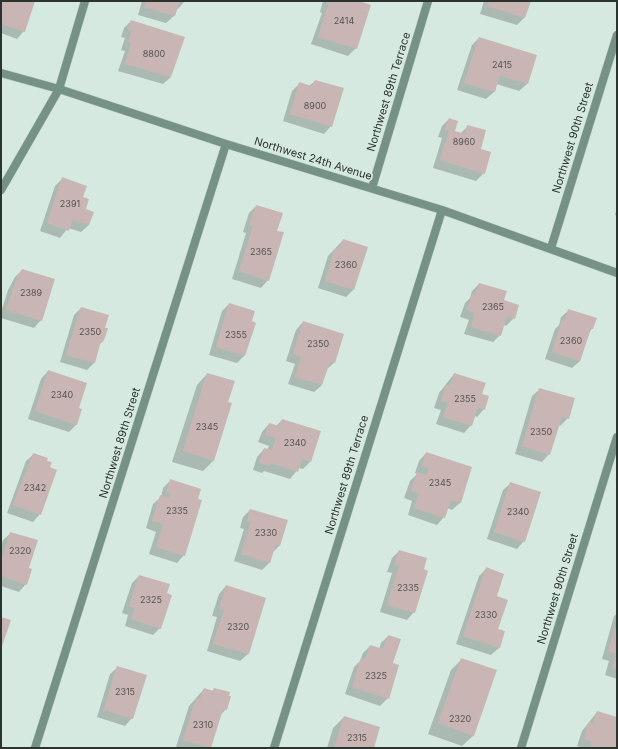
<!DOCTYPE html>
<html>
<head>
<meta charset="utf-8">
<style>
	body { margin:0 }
	#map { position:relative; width:618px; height:749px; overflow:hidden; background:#d5e9e0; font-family:Inter,sans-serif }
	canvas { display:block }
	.frame { position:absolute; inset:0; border:2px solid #2c3430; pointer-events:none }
</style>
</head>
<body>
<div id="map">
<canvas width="618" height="749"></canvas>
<div class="frame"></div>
</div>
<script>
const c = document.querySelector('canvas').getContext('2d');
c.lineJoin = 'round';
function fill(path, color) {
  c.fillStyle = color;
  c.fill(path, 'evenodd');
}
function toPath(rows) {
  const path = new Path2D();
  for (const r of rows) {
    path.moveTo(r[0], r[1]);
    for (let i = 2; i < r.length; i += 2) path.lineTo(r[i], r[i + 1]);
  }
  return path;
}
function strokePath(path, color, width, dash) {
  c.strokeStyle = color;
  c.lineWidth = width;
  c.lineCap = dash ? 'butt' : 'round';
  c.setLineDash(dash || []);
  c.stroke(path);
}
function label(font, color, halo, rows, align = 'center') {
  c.font = font + ' Inter,sans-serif';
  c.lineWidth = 3.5;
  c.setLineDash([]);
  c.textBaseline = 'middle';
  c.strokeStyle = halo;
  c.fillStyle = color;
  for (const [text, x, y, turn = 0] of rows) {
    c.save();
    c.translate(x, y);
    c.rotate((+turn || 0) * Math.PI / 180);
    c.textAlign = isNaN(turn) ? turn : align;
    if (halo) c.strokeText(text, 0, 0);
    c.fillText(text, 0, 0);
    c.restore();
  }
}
fill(toPath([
	[1,1,31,1,24,31,17,39,1,33],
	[142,1,185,1,178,9,176,8,174,16,166,23,138,15],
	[323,1,356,1,356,48,348,56,311,44,322,13,320,12],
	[484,1,530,1,524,18,517,25,480,14],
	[131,21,171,77,163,84,118,71,125,51,121,50,125,38,121,37,124,28],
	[479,38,536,56,527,84,519,91,496,84,494,92,486,99,457,90,472,45],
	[315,81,331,126,324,134,283,121,292,91,300,83,309,86],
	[449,119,454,132,460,134,468,126,479,150,484,173,476,181,433,168,442,138,438,137,442,126],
	[62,179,82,198,89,225,81,232,68,228,60,238,40,231,55,186],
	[256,206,268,280,261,288,232,279,246,233,243,232,249,213],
	[617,207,617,216,615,215],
	[343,240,367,247,353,290,346,297,318,288,328,256],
	[22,270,41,320,34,328,1,318,1,312,8,290,15,277],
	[479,284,503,301,514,318,506,326,503,324,500,335,493,342,464,334,469,320,460,317,465,303,470,298,472,291],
	[229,304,245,355,237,363,209,355,222,311],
	[81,308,104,328,103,341,99,345,94,363,87,370,60,362,74,315],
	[569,310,592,329,589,332,580,361,572,368,545,359,555,329,559,325,561,317],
	[303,322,334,363,326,370,322,385,314,392,288,384,295,364,286,361,296,330],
	[48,371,78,409,77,424,69,432,28,419,41,379],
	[207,374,227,403,214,460,203,471,172,462,197,385],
	[454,374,481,395,484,409,477,417,474,416,471,425,464,433,436,424,441,410,434,408,439,393],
	[540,389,568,418,560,426,558,425,549,454,542,462,515,454,532,396],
	[282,420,310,462,303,469,299,468,290,479,264,471,262,473,253,470,257,457,264,449,267,450,269,446,258,442,262,432,269,424,276,426],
	[426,453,471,468,460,503,452,510,447,508,444,517,437,525,408,515,412,501,404,498,410,481,417,474,415,473,419,461],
	[34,454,40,514,33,522,7,513,26,461],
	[171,480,184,555,177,563,149,554,156,532,146,528,153,504,161,497,163,488],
	[511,483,524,541,517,549,487,539,503,490],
	[250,510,280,545,273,552,270,562,262,570,234,561,244,529,240,528,243,517],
	[11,533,28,569,26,584,19,592,1,586,1,547,3,540],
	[399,551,414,612,407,620,380,612,392,573,387,572,392,558],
	[486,569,496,597,497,630,504,632,499,648,491,655,456,644,479,576],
	[139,576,160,628,153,635,125,626,128,615,122,613,132,583],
	[226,586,265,598,248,654,240,661,207,651,217,617,212,616,219,594],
	[617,614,617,679,605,675,609,661,602,659,614,616],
	[388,636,392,664,388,698,380,706,345,694,354,667,360,661,363,653,370,646,379,649,381,643],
	[462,659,496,671,473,736,462,746,428,734,451,670],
	[118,667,132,718,125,726,97,717,110,674],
	[204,689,212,691,214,689,226,709,220,716,209,748,176,747,189,706],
	[597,712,617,718,617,748,583,748,577,746,582,731],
	[344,717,373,748,327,748,333,728]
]), '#0003');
fill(toPath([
	[1,1,35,1,25,32,1,24],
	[146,1,180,1,175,16,144,7],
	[328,1,359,1,371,5,357,49,318,37,328,5,326,4],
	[489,1,531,1,525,18,487,6],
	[131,20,185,37,171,77,125,64,131,43,128,42,132,31,128,30],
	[479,37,537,55,528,84,500,75,495,92,464,83],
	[315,80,344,88,332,127,290,114,299,82,312,86],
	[449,118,458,121,455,131,465,134,467,125,486,130,481,149,491,152,485,174,440,160,449,131,445,130],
	[62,177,87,186,83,197,89,199,86,209,94,212,89,225,72,220,69,231,47,223],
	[256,205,283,213,277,231,284,232,269,281,239,271,253,226,249,225],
	[343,239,368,247,354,290,325,281,335,248,339,249],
	[22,269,55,279,42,321,6,310,15,282],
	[479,283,507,291,504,300,519,305,515,319,507,316,501,336,471,327,475,313,467,310,472,294,475,295],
	[229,303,255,311,252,321,256,323,245,356,216,347],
	[81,307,109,315,105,328,108,328,106,335,103,342,101,341,95,363,66,355],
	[568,309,597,318,593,329,591,329,580,361,552,352,562,320,565,321],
	[303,321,344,334,335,363,330,362,322,385,295,377,301,357,293,354],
	[48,370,87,383,79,408,82,409,77,425,35,411],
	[207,373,235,381,228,402,232,403,214,461,183,451],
	[454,373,486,383,482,394,489,396,485,410,478,407,472,426,443,417,448,403,441,401,446,385,450,386],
	[539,388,575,398,569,419,562,417,550,455,522,446],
	[282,419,321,431,311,462,302,459,298,472,271,463,270,466,259,463,264,448,272,450,276,438,265,435,269,423,279,426],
	[426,452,472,467,461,503,451,500,445,518,414,508,419,494,411,491,417,472,427,475,429,468,422,466],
	[33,453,48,458,47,461,52,462,50,467,57,470,41,515,13,505],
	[170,479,201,489,198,499,202,500,185,556,156,547,163,524,152,521,160,495,170,498,171,494,166,493],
	[510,482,541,492,525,542,494,532],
	[250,509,288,520,280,546,276,544,270,563,241,554,251,522,247,521],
	[10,532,38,540,29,568,32,569,27,585,1,576,1,561],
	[399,550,427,558,424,569,428,571,415,613,387,605,399,566,394,564],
	[486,567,504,574,497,596,508,600,498,629,505,631,500,648,463,636],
	[139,575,170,584,167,593,172,595,161,629,131,619,135,608,129,606],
	[226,585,266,598,249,654,213,644,224,610,219,609],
	[1,617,11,620,1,649],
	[617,624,617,669,612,668,616,654,608,651],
	[388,635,401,639,393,663,399,665,389,699,352,687,361,658,365,659,370,645,383,649],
	[461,658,497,670,474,736,438,723],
	[117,666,147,675,133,719,104,710],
	[204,688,213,691,214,688,230,692,229,696,231,696,227,710,223,709,211,748,183,740,196,698,200,699],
	[597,711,617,717,617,748,590,748,592,742,584,739,589,722,593,724],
	[344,716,380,727,374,748,334,748]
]), '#cab5b5');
const minor = toPath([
	[1,73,59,89,226,144,442,210,617,273],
	[372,188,428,1],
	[1,190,59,89,85,1],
	[551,248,617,35],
	[35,748,226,144],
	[274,748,442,210],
	[521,748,617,437]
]);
strokePath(minor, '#b3c5bd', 9);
strokePath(minor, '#769186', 8);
label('9px', '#545451', null, [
	["2414",344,21],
	["8800",154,54],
	["2415",502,65],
	["8900",315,106],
	["8960",464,142],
	["2391",70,204],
	["2365",261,252],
	["2360",346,265],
	["2389",31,293],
	["2365",493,307],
	["2350",90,332],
	["2355",236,335],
	["2360",571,341],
	["2350",318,344],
	["2340",62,395],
	["2355",465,399],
	["2345",207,427],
	["2350",541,432],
	["2340",295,443],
	["2345",440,483],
	["2342",35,488],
	["2335",177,511],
	["2340",518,512],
	["2330",266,533],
	["2320",20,551],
	["2335",408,588],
	["2325",151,600],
	["2330",486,615],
	["2320",238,627],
	["2325",376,676],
	["2315",125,692],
	["2320",460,719],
	["2310",203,725],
	["2315",357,738]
]);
label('11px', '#2c3430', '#d5e9e0', [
	["Northwest 89th Terrace",389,92,-73],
	["Northwest 90th Street",573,138,-73],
	["Northwest 24th Avenue",313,159,17],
	["Northwest 89th Street",120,443,-73],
	["Northwest 89th Terrace",347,475,-73],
	["Northwest 90th Street",558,589,-73]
]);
</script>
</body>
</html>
